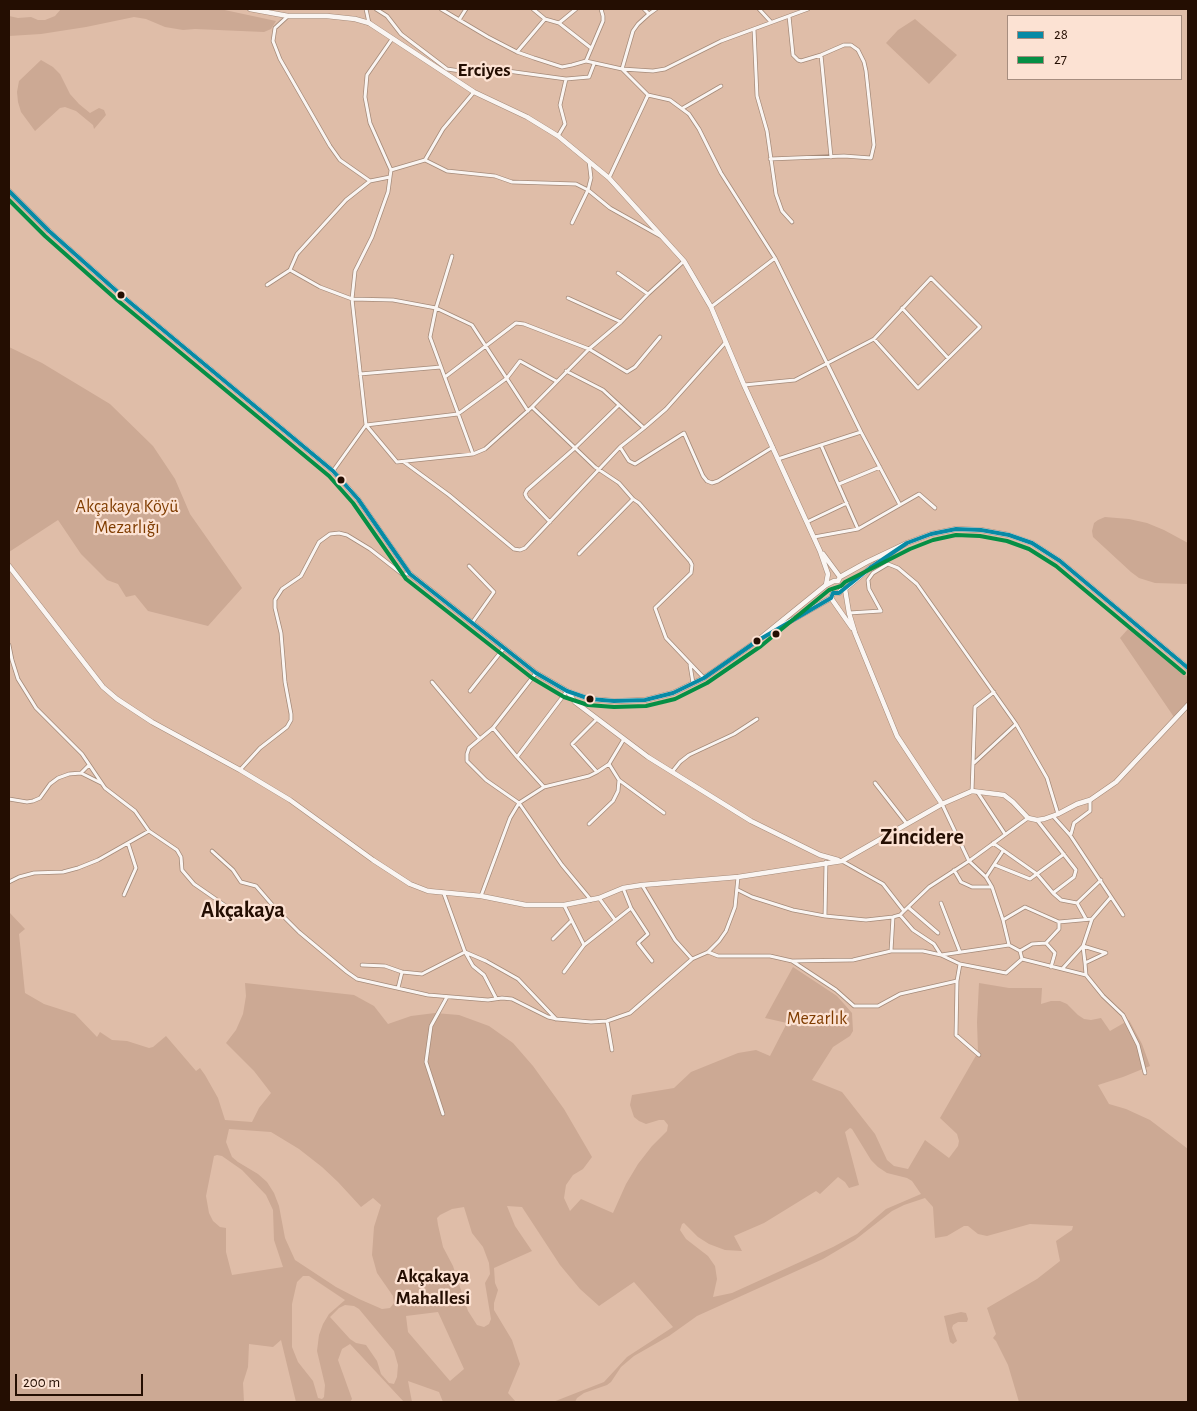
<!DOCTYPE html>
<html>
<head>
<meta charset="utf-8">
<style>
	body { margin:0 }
	#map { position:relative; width:1197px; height:1411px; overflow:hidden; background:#dfbda8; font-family:"Alegreya Sans",sans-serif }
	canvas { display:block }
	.frame { position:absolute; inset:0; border:10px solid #240e02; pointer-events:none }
	.legend { position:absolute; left:1007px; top:15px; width:175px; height:65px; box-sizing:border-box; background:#fce2d3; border:1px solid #a68d7f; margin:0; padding:6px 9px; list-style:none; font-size:15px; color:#240e02 }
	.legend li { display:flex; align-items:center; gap:10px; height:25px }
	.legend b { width:25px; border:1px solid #a68d7f }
	.scale { position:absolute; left:15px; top:1374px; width:128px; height:22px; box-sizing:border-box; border:2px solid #240e02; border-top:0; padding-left:6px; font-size:15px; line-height:18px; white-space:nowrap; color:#240e02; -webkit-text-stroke:4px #fce2d3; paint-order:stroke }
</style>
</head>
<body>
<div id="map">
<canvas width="1197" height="1411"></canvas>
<div class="frame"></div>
<ul class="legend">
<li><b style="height:6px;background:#078aa5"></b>28</li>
<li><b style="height:6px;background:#058f45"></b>27</li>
</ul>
<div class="scale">200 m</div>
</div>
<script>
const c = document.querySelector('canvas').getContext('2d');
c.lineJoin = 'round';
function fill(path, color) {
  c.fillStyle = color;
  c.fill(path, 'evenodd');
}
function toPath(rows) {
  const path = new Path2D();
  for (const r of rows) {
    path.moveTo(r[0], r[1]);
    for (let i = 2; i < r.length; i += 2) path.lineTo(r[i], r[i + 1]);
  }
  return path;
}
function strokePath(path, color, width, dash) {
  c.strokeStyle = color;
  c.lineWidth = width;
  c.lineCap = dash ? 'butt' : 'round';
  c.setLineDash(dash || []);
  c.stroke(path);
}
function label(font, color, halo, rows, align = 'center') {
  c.font = font + ' "Alegreya Sans",sans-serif';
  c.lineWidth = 4.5;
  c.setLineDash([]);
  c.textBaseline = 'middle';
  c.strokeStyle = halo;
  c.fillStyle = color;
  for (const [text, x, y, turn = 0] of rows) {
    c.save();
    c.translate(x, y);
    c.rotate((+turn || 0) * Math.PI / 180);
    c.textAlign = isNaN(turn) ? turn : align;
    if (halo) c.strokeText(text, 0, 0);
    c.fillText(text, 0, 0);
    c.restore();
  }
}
fill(toPath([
	[61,9,220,9,276,21,271,29,264,32,195,29,183,30,165,27,146,19,134,17,86,27,41,34,9,36,9,16,18,18,31,17,38,20,45,20,55,16],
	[915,19,957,55,929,84,886,43,898,30],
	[41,60,53,67,60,74,70,94,79,104,90,113,99,108,104,110,106,115,94,129,93,125,76,111,65,107,60,108,35,131,21,112,18,102,17,92,19,81],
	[9,347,42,363,110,404,153,446,175,479,190,514,242,588,208,626,148,611,135,595,126,597,118,584,107,580,81,554,58,520,9,552],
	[1105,517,1129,519,1147,523,1164,530,1188,543,1188,584,1155,583,1139,578,1131,572,1093,537,1092,531,1094,523,1098,520],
	[1128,629,1188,677,1188,706,1176,720,1120,638],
	[9,912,25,929,19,934,25,993,44,1004,75,1014,97,1037,100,1032,112,1040,127,1041,149,1048,153,1047,166,1036,196,1071,200,1068,205,1075,218,1098,225,1120,252,1122,259,1108,271,1093,254,1071,226,1043,236,1030,243,1014,246,996,245,983,354,995,374,1006,388,1024,411,1016,435,1013,459,1015,489,1026,513,1043,533,1066,564,1109,592,1157,583,1169,573,1175,566,1185,564,1198,570,1211,581,1199,613,1213,626,1184,638,1164,652,1146,667,1131,668,1125,664,1120,659,1120,646,1124,639,1121,634,1117,630,1105,632,1095,674,1088,691,1072,738,1053,756,1050,770,1056,787,1023,765,1018,793,967,837,996,852,1013,853,1031,850,1036,833,1047,812,1080,842,1092,875,1134,887,1160,894,1166,908,1169,925,1140,949,1158,958,1146,959,1141,957,1134,940,1118,978,1052,977,1022,979,983,1009,988,1042,988,1041,1004,1051,1001,1060,1001,1067,1004,1078,1015,1084,1019,1091,1020,1101,1018,1110,1031,1129,1020,1142,1044,1150,1066,1123,1077,1098,1085,1109,1104,1126,1109,1150,1120,1188,1149,1188,1402,1019,1402,1008,1365,996,1341,993,1338,996,1334,987,1308,1037,1279,1060,1261,1056,1241,1072,1230,1073,1226,1030,1224,987,1236,978,1234,968,1226,964,1226,947,1236,935,1238,933,1207,925,1198,904,1205,892,1211,855,1240,823,1259,697,1316,669,1336,634,1356,621,1367,611,1382,607,1385,584,1393,577,1398,575,1402,553,1402,604,1382,627,1357,673,1327,634,1282,599,1306,580,1289,560,1265,522,1207,507,1206,515,1226,532,1251,494,1268,495,1283,498,1290,494,1303,494,1310,512,1340,520,1364,508,1393,516,1402,443,1402,439,1392,408,1381,412,1402,404,1402,350,1344,342,1349,338,1360,352,1399,350,1402,296,1402,281,1340,273,1347,249,1344,248,1367,243,1383,244,1402,9,1402],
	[850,1128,852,1129,871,1160,878,1167,887,1173,907,1178,912,1181,921,1194,886,1209,857,1234,833,1247,732,1293,713,1297,717,1279,715,1266,708,1256,686,1239,680,1230,682,1224,684,1223,698,1237,709,1244,725,1250,742,1251,734,1236,764,1223,816,1191,820,1194,838,1177,845,1182,849,1188,859,1185,845,1132],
	[229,1129,271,1132,299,1149,322,1167,338,1182,361,1207,373,1198,381,1205,374,1227,372,1255,377,1273,393,1296,394,1303,390,1308,382,1309,359,1299,336,1287,295,1260,285,1238,279,1206,274,1193,267,1182,258,1174,238,1162,232,1157,226,1142],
	[217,1155,222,1156,242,1170,266,1195,273,1210,274,1240,283,1267,232,1275,226,1252,226,1228,220,1227,213,1221,209,1213,206,1196,214,1156],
	[464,1207,472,1233,483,1247,489,1263,490,1274,485,1283,491,1319,489,1324,484,1327,477,1325,468,1311,453,1266,443,1247,438,1225,437,1218,440,1215,452,1209],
	[303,1276,309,1276,345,1300,329,1314,323,1324,319,1335,317,1351,325,1385,324,1397,322,1399,318,1398,313,1381,298,1362,292,1347,292,1304,297,1282],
	[345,1305,354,1306,359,1309,394,1351,398,1365,397,1377,394,1384,389,1383,381,1374,377,1361,366,1345,356,1343,350,1339,330,1317,339,1308],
	[438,1312,464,1369,450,1381,408,1332,406,1316],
	[961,1312,966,1313,968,1319,967,1322,958,1322,953,1325,952,1328,957,1341,953,1344,950,1342,944,1316]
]), '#cca994');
const minor = toPath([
	[366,9,369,23],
	[376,9,387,16,401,34,447,69,467,72,493,69,566,79,589,77,594,64],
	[441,9,488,37,517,52,534,58,562,67,572,65,586,61,622,69,648,95],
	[533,9,545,19,559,23,591,48],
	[644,9,649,14,638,24,633,31,622,69,653,71,665,69,721,41,808,9],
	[759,9,771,22],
	[649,14,656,9],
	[288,16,275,28,273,41,280,59,330,146,340,160,370,181],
	[459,20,466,9],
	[559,23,576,9],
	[754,29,757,96,767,131,776,194,782,211,792,222],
	[517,52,545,19],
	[821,55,831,157],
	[586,61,603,21,603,16,601,9],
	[683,108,721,86],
	[558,136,565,124,560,105,566,79],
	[770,159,844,156,871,158,874,145,866,71,864,62,858,50,851,45,844,45,821,55,801,61,798,60,793,55,789,16],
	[425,160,443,129,474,92],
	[391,170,425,160,447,171,495,176,512,182,576,184,588,190,610,208,660,236],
	[609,178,648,95,670,100,689,114,699,129,721,173,775,258,861,432,900,505],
	[572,223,588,190,591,178,589,161],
	[452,256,436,308,430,337,473,454],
	[290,270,320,287,352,299,393,300,436,308,472,325,528,411],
	[618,273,648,294],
	[267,285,290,270,297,254,346,200,370,181,390,177],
	[568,298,621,322],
	[711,307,775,258],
	[902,308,948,358],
	[360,374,441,367],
	[445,377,516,323,524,324,589,349,627,372,635,367,660,337],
	[744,385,795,380,874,339,931,278,980,327,918,388,874,339],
	[532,407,595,467,619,483,633,499,639,503,690,561,692,565,691,573,655,608,666,638,704,678],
	[366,425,397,462,473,454,485,449,532,407,589,349,621,322,648,294,684,261],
	[366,425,458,414,507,378,520,361,556,381],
	[644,428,666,409,725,343],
	[821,445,858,529],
	[620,447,629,461,635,464,684,433,703,476,707,481,712,483,718,481,773,447],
	[778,459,861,432],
	[404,462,449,495,514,549,520,550,525,548,620,447,644,428,603,390,566,371],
	[333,471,366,425,352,299,355,271,372,237,388,192,391,170,370,123,365,97,367,75,392,39],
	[839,484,880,467],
	[550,522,527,498,525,494,527,490,576,447,619,405],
	[807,522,847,503],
	[814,537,858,529,919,494,935,508],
	[579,554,633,499],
	[469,566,494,592,472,623],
	[849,613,881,611,869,589,868,580,873,573,888,564,898,568,917,584,1016,724,1047,778,1058,814],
	[9,645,12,660,18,679,36,708,82,754,105,788,135,811,149,831,177,850,181,857,182,870,194,884,233,911,253,916,275,908,299,932,347,972,357,979,428,995,488,1000,502,998,512,999,548,1017,557,1019,591,1022,607,1021,630,1013,692,959,708,952,719,941,726,931,735,907,738,877],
	[690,665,693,683],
	[536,673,493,728,469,748,467,754,467,761,486,780,519,803,562,865,591,900],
	[432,682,480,739],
	[470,691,504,648],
	[493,728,517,757,544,787],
	[517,757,567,691],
	[974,763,1016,724],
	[609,764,619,780,664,813],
	[240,770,260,748,287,727,291,720,291,714,285,682,281,633,275,608,275,600,282,589,301,576,319,542,330,534,339,533,347,535,370,549,402,574,410,574],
	[597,772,572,744,597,719],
	[672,772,680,762,689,755,734,734,757,719],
	[81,773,89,765],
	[875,783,907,824],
	[972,791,975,707,994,692],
	[978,793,1005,834],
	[9,799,27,802,33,801,40,798,50,784,58,778,69,774,81,773,101,783],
	[942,804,969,861,986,877,992,887,1003,920,1009,945],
	[1053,816,1070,835,1123,915],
	[1037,820,1076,870,1074,877,1053,893],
	[589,824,613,801,618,791,619,780],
	[1071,834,1074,823,1090,811,1090,800],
	[993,843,1037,874,1053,893,1061,900,1077,903,1086,919],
	[212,851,233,870,241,882,256,886,275,908],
	[842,861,883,884,904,911],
	[995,865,1030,879,1064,854],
	[954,870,961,882,972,887,992,887],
	[986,877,1003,851],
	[9,882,19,877,34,873,63,872,78,868,98,860,149,831],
	[642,885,675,940,692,959],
	[623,888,631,908,648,934,638,943,652,961],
	[738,890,752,897,793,910,825,916,866,920,893,917,900,915,904,911,929,887,969,861,1028,818],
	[444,894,465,952,473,966,484,975,496,998],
	[124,895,136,868,128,843],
	[481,896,510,818,519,803,544,787,589,776,597,772,609,764,624,739],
	[599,898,615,920],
	[941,903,960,952],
	[1077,903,1101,880],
	[564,905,584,945],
	[909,908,938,933],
	[900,915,913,930,934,944,941,955,960,964,957,981,956,1035,979,1055],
	[825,916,826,862],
	[1003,920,1025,907,1059,922,1092,919],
	[553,939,571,921],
	[1046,943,1055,953,1051,967],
	[891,951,893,917],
	[1020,951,1032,944,1046,943,1059,929,1059,922],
	[708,952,718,956,770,956,792,961,836,990,854,1006,878,1006,900,994,957,981],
	[792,961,853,960,891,951,923,951,941,955,1009,945,1020,951,1022,959,1086,975,1103,996,1123,1015,1138,1045,1145,1073],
	[1085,963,1106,953,1083,946,1085,963,1086,975],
	[960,964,1006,973,1022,959],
	[362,965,385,966,402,972],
	[1063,968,1083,946,1092,919,1111,897],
	[564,972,584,945,631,908],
	[398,988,402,972,422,974,465,952,486,961,518,979,556,1019],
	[607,1021,612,1050],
	[443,1114,426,1062,431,1026,447,997]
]);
const tertiary = toPath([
	[250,9,288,16,327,16,355,19,369,23,474,92,527,117,558,136,609,178,684,261,711,307,744,385,820,551,828,574,826,585],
	[9,191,49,231,121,295,333,471,358,499,410,574,536,673,567,691,590,699,614,701,645,700,673,693,704,678,757,641,826,585,834,581,838,581],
	[823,554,840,577],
	[9,566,103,687,117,699,152,722,240,770,290,800,373,860,410,884,428,891,481,896,526,905,564,905,599,898,623,888,642,885,738,877,842,861,942,804,972,791,1004,795,1013,802,1028,818,1037,820,1044,819,1058,814,1077,804,1090,800,1116,782,1188,705],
	[838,581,840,577,867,562,907,543,931,534,956,529,981,530,1009,535,1032,543,1060,561,1188,668],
	[845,589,849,613,855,633,897,736,942,804],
	[845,589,870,568,893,552],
	[833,593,839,593,842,589],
	[831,598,852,628],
	[771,632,831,598,833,593],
	[567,691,575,702,648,757,751,821,820,855,838,860]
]);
strokePath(minor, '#a48a79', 4.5);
strokePath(tertiary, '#a48a79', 5.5);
strokePath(minor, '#faf5f2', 3);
strokePath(tertiary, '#faf5f2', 4.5);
strokePath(toPath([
	[9,191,49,231,121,295,333,471,358,499,410,574,536,673,567,691,590,699,614,701,645,700,673,693,704,678,757,641,831,598,833,593,839,593,870,568,907,543,931,534,956,529,981,530,1009,535,1032,543,1060,561,1188,668]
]), '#078aa5', 4);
strokePath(toPath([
	[9,200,45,236,117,300,329,476,353,503,406,579,532,678,564,697,588,705,614,707,646,706,675,699,707,683,761,646,829,590,841,586,845,582,910,549,933,540,956,535,980,536,1007,541,1029,549,1056,566,1184,673]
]), '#058f45', 4);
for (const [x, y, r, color] of [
	[121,295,4.5,"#240e02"],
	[341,480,4.5,"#240e02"],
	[776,634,4.5,"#240e02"],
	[757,641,4.5,"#240e02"],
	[590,699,4.5,"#240e02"]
]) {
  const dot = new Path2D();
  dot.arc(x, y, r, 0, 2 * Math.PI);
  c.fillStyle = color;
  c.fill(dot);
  strokePath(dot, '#fce2d3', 2);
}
label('18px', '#7f3c00', '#fce2d3', [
	["Akçakaya Köyü",127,507],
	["Mezarlığı",127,528],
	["Mezarlık",817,1019]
]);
label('bold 19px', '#240e02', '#fce2d3', [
	["Erciyes",484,70],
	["Akçakaya",433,1276],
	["Mahallesi",433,1298]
]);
label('bold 22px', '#240e02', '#fce2d3', [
	["Zincidere",922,837],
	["Akçakaya",243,910]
]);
</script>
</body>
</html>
